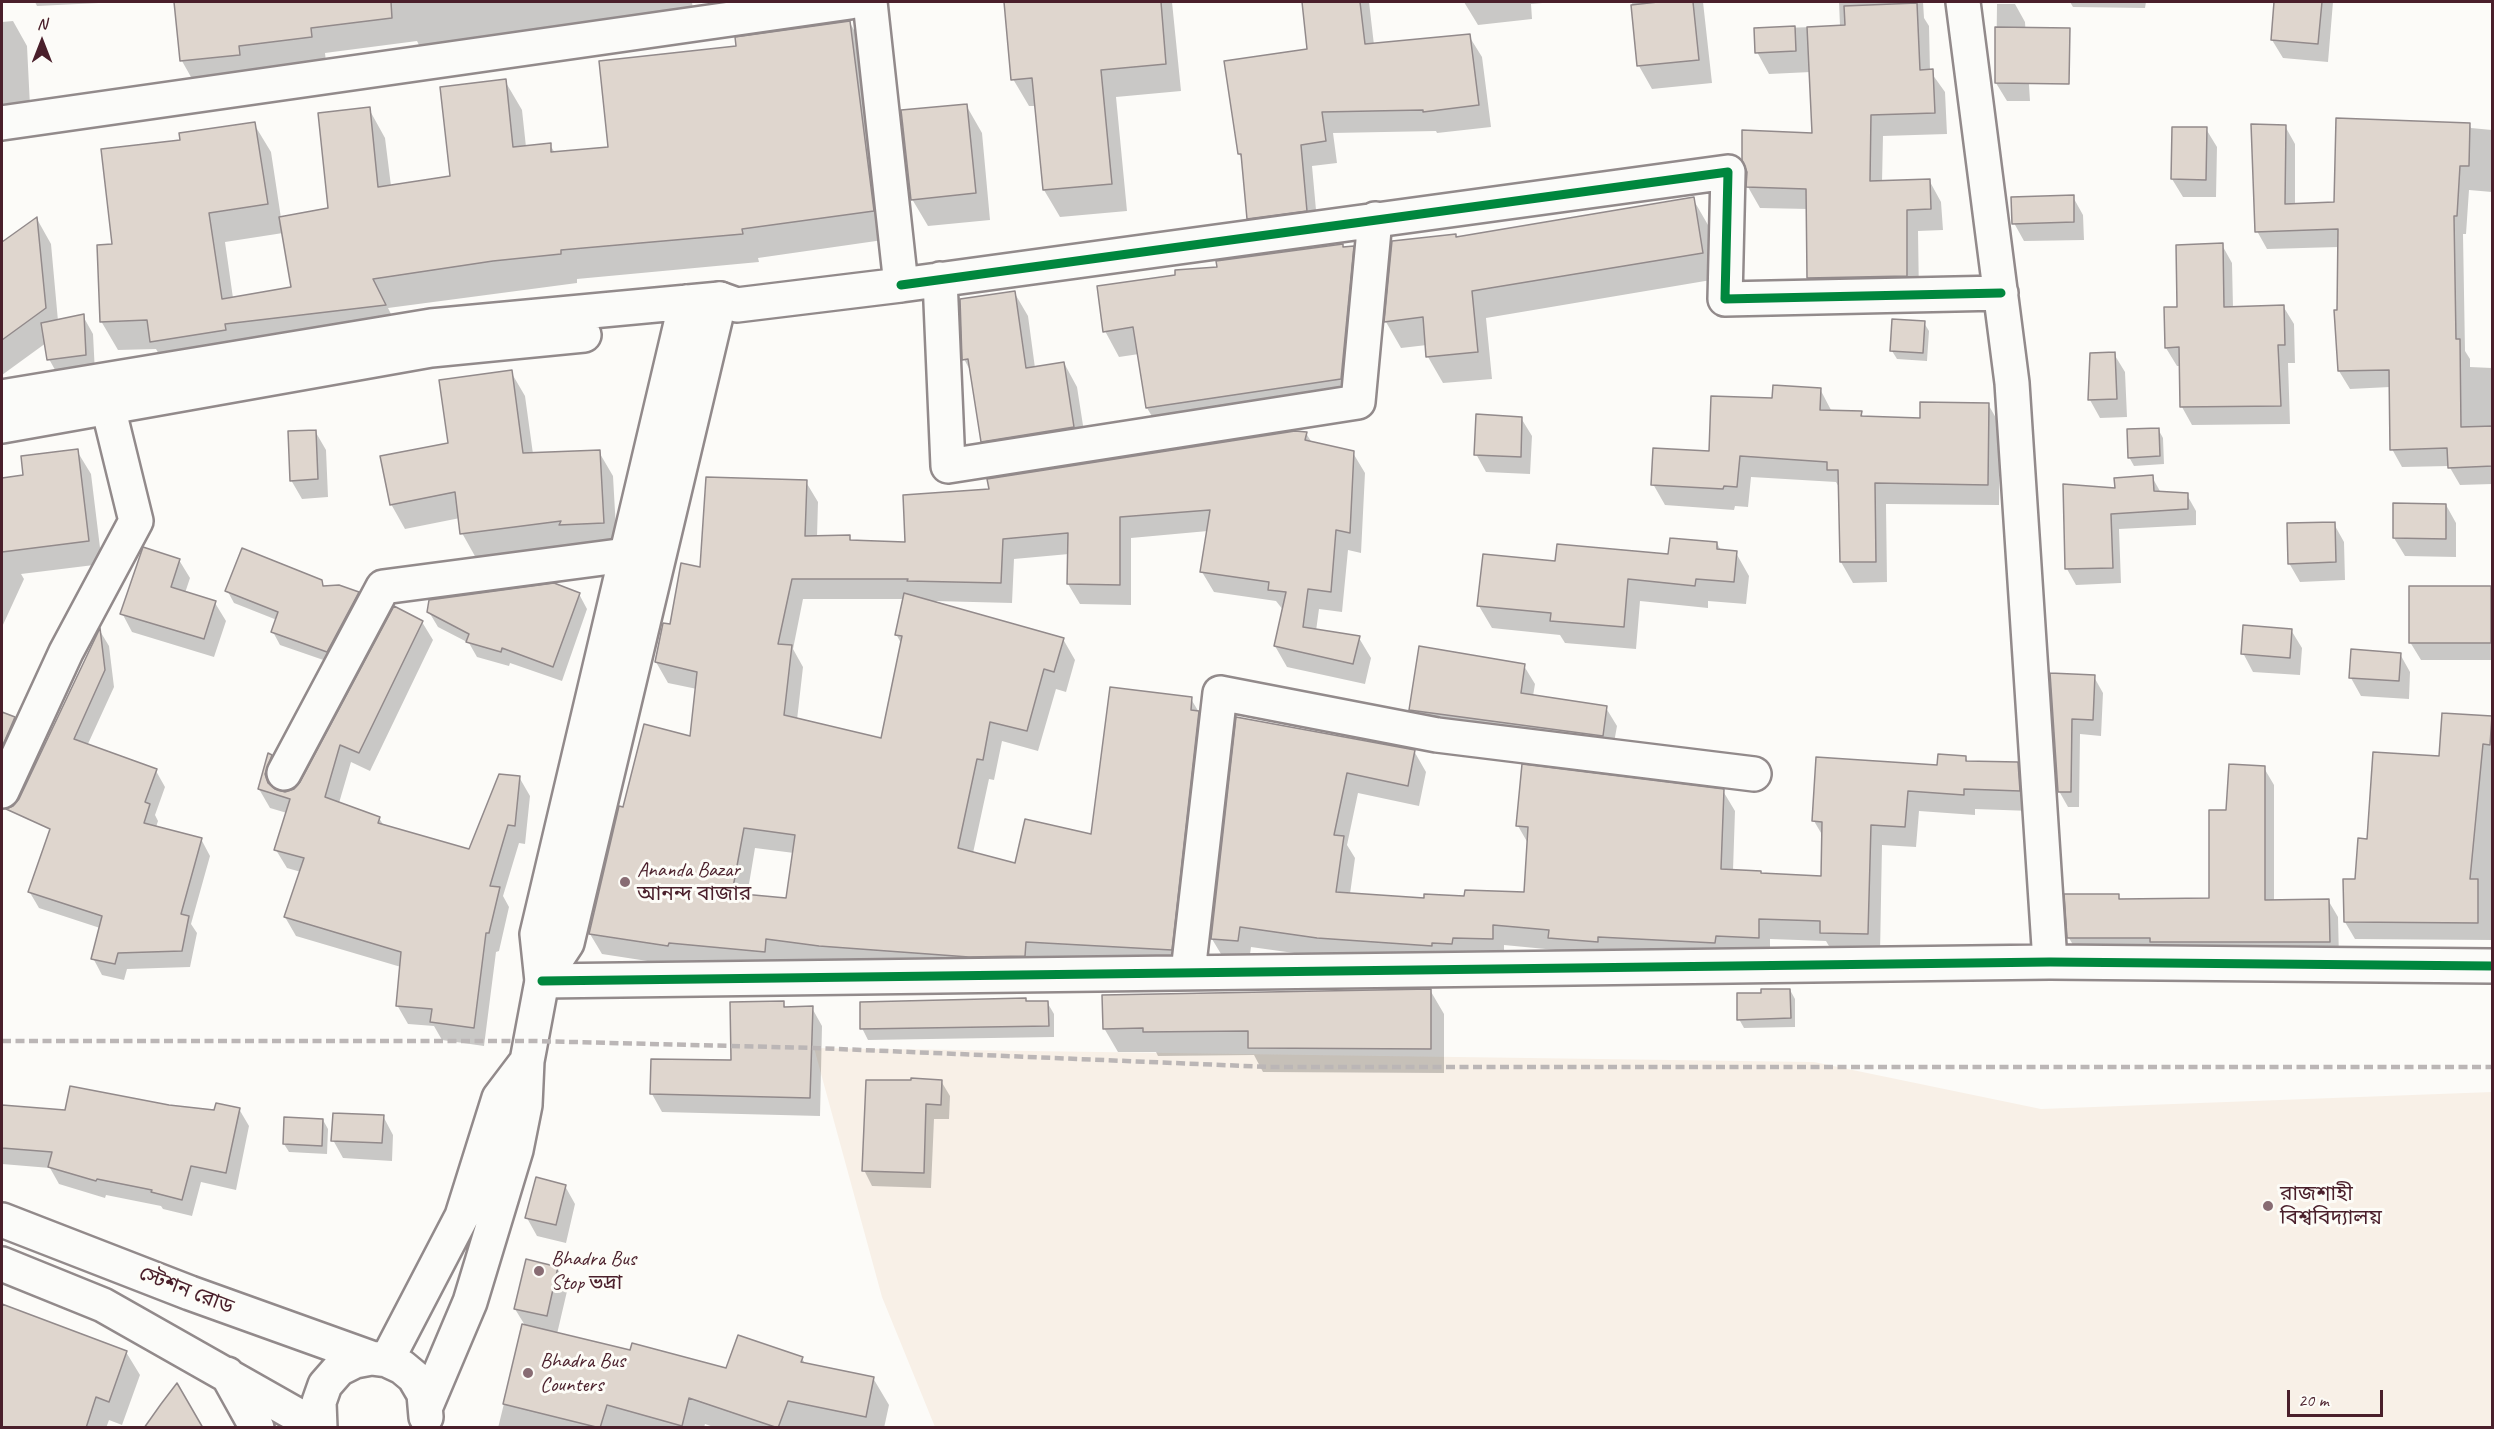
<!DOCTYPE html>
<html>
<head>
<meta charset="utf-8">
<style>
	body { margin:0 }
	#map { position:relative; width:2494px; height:1429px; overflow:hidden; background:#fcfbf8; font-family:Caveat,sans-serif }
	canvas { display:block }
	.frame { position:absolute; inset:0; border:3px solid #4a1f2b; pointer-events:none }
	.north { position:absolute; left:12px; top:12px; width:60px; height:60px; -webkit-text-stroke:4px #fdfcf7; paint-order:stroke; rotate:0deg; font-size:16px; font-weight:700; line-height:24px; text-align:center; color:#4a1f2b }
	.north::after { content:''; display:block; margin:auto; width:21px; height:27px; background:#4a1f2b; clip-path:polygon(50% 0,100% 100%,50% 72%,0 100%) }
	.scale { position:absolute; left:2287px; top:1390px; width:96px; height:27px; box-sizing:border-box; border:3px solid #4a1f2b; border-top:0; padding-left:8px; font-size:18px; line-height:21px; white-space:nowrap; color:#4a1f2b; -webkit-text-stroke:4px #fdfcf7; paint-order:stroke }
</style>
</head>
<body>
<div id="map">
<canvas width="2494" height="1429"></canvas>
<div class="frame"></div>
<div class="north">N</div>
<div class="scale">20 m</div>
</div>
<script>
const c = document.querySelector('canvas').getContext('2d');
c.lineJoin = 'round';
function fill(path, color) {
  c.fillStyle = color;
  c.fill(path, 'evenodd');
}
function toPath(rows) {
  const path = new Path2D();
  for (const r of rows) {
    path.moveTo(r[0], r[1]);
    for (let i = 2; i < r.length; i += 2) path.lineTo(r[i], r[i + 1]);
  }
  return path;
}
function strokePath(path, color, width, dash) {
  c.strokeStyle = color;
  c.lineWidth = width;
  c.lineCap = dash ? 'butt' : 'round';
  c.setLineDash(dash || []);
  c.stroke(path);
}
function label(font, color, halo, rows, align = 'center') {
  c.font = font + ' Caveat,"Noto Sans Bengali",sans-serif';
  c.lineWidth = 6;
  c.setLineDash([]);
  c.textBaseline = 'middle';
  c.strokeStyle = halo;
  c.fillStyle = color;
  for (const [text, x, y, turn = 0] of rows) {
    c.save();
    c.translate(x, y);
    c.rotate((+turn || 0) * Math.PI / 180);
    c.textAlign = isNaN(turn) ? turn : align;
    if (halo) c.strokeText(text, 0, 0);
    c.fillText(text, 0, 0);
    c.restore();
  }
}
fill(toPath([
	[814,1048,1814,1062,2041,1109,2492,1092,2492,1427,935,1427,882,1297]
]), '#f8f0e7');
fill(toPath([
	[35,2,99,2,99,3,37,6],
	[175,2,692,2,693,10,619,22,547,28,547,38,485,44,481,38,420,47,417,41,325,53,326,62,196,86,182,61],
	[1005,2,1172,2,1181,91,1116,97,1127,211,1060,217,1044,190,1036,106,1029,106,1013,79],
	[1304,2,1369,2,1374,45,1469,36,1482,57,1491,127,1437,133,1436,131,1333,133,1337,163,1312,166,1318,232,1261,240,1249,218,1244,161,1239,154,1309,50],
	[1464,2,1554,2,1531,4,1532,19,1478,25],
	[1632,2,1703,2,1712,83,1652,89,1639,66],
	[1839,2,1923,2,1924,18,1929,26,1930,71,1945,92,1947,134,1883,136,1882,182,1929,180,1941,202,1943,230,1918,231,1919,297,1820,299,1808,278,1808,209,1760,208,1748,187,1814,134,1811,72,1769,74,1757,52,1756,29,1840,26],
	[2070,2,2146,2,2145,8,2073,7],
	[2276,2,2333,2,2328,62,2283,58,2272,40],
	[1997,4,2015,4,2025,22,2030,101,2007,101,1996,83],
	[13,21,27,46,30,106,2,107,2,22],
	[850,23,866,51,890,239,758,258,759,262,577,279,577,283,388,308,401,334,168,370,156,349,118,350,101,321,113,245,182,142,254,124,271,152,281,218,330,209,369,109,385,138,391,186,452,177,505,81,522,110,526,147,550,145,555,153,609,148,738,47],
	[283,233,292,288,233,298,225,242],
	[966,105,982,133,990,220,928,226,912,199],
	[2469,124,2471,128,2492,130,2492,192,2469,190,2466,234,2463,234,2465,351,2470,359,2470,367,2492,368,2492,484,2460,485,2449,466,2402,467,2392,449,2390,387,2350,389,2339,371,2339,247,2267,249,2257,231,2285,126,2295,144,2295,205,2335,204],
	[2206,129,2217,147,2216,197,2183,197,2172,179],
	[2073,197,2083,215,2084,240,2024,241,2014,223],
	[1693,199,1708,225,1717,279,1486,318,1492,379,1443,383,1428,357,1427,345,1401,348,1386,322,1457,238],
	[37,219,51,244,58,321,83,316,93,334,95,373,59,377,49,359,46,343,2,375,2,244],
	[1342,245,1344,248,1353,247,1368,272,1355,404,1162,433,1147,408,1139,354,1119,357,1105,331,1219,268],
	[2222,245,2232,263,2233,308,2283,306,2294,324,2295,363,2288,363,2290,424,2192,425,2182,407,2181,366,2177,366,2166,348,2179,308],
	[1014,292,1028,316,1035,368,1064,363,1077,387,1087,451,996,465,983,441,972,374,964,359],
	[1924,323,1929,331,1927,361,1897,359,1892,351],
	[2114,354,2125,372,2127,417,2100,418,2090,400,2091,355],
	[511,372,525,396,533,454,599,452,613,476,617,547,573,545,476,558,462,533,460,518,405,529,391,504,450,444],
	[1820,389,1832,412,1861,413,1864,418,1922,420,1988,404,2000,425,1999,505,1886,504,1887,582,1853,583,1841,562,1840,489,1836,482,1751,477,1748,507,1735,506,1734,510,1665,505,1653,484,1710,453,1773,400],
	[1521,418,1532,436,1530,474,1486,472,1476,454],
	[2158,429,2163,438,2164,464,2134,466,2129,457],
	[315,431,326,450,328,497,302,499,291,480],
	[1306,433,1312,443,1353,453,1365,473,1361,553,1348,550,1342,612,1319,609,1316,631,1359,638,1371,658,1365,684,1287,667,1275,646,1284,611,1276,601,1214,592,1202,572,1208,531,1131,538,1131,605,1080,604,1068,584,1069,554,1014,559,1012,603,934,601,1063,639,1075,660,1066,692,1056,689,1038,751,1002,741,994,780,989,779,973,853,1016,865,1093,836,1191,699,1203,719,1183,970,831,966,777,959,776,972,680,966,602,954,590,934,624,809,691,738,697,689,668,683,656,662,672,626,702,569,806,482,818,502,817,537,849,537,852,542,906,543,990,490],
	[803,599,904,599,896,634,902,645,882,739,797,720,803,667,793,649],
	[755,848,794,853,788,899,747,896],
	[77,451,91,474,102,564,21,574,24,579,2,627,2,480,25,476],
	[2152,477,2161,493,2187,495,2196,511,2196,525,2119,529,2121,583,2076,585,2067,569,2116,489],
	[2446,505,2456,523,2456,557,2405,556,2394,538],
	[2334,524,2344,542,2345,580,2300,582,2289,563],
	[1717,543,1721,551,1736,553,1749,576,1746,604,1708,601,1708,608,1640,601,1636,649,1565,643,1560,635,1492,628,1479,606,1557,563,1670,555],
	[179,560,190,578,185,593,215,603,226,621,214,657,132,632,122,613],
	[321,581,325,588,358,593,365,606,335,664,280,645,273,632,277,620,234,603,227,590],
	[2410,588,2492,588,2492,660,2421,660,2410,642],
	[579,594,587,609,562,681,510,663,509,666,477,657,469,643,438,627,429,612],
	[422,622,433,640,370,771,351,762,339,803,379,818,384,826,470,851,519,777,530,796,525,844,519,843,503,896,509,907,499,951,496,952,484,1046,442,1040,434,1026,408,1024,397,1005,401,967,296,936,285,917,301,872,287,868,276,850,287,813,270,808,259,789,271,756,282,775,276,790,284,793,295,790],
	[2291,630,2302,648,2300,675,2253,672,2243,653],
	[100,631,109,646,114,687,87,746,156,771,165,787,155,815,158,821,156,827,201,839,210,856,191,924,197,933,190,967,127,969,124,980,102,975,93,958,100,928,39,908,29,891,112,865,33,808],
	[2400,654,2410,672,2409,699,2361,696,2351,678],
	[1524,666,1535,684,1533,696,1606,708,1617,726,1612,754,1421,728,1411,710],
	[2051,675,2094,677,2103,693,2101,736,2080,734,2079,807,2068,807,2059,791],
	[2,714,14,718,24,735,2,783],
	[2444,714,2492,717,2492,940,2355,939,2345,922,2368,840,2441,758],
	[1237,719,1414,751,1426,772,1419,806,1358,793,1347,845,1355,858,1350,894,1426,899,1526,894,1529,845,1518,826,1723,791,1735,811,1733,871,1823,877,1824,838,1814,821,1965,757,1968,762,2017,764,2029,784,2031,811,1975,809,1975,815,1919,811,1916,847,1882,845,1880,954,1833,953,1826,941,1770,939,1770,958,1562,959,1556,950,1504,945,1504,960,1330,958,1251,947,1249,962,1224,959,1212,939],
	[2264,768,2274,785,2274,901,2328,900,2338,917,2339,959,2079,955,2069,938,2118,895,2121,901,2210,899,2228,811],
	[1430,990,1444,1014,1444,1073,1263,1072,1254,1055,1158,1056,1156,1052,1118,1052,1104,1028],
	[1790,990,1795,999,1795,1027,1744,1028,1739,1019,1763,995],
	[1027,1002,1047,1002,1054,1014,1054,1037,868,1040,862,1028],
	[783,1003,786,1008,812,1008,822,1026,820,1116,662,1112,652,1094,733,1062],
	[941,1081,950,1096,949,1119,934,1119,931,1188,872,1186,864,1170],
	[2,1106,66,1112,169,1107,215,1111,239,1109,249,1126,236,1190,201,1182,192,1216,163,1209,161,1206,106,1195,105,1198,59,1184,50,1168,2,1164],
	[383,1116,393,1135,392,1161,343,1158,333,1140],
	[323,1120,328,1129,327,1154,289,1152,284,1144],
	[565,1186,575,1204,566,1243,537,1236,527,1218],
	[557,1268,568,1287,557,1334,631,1352,727,1370,802,1358,805,1364,873,1378,889,1405,884,1428,716,1428,705,1424,704,1428,498,1428,523,1326,526,1327,515,1309],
	[2,1306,126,1352,140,1375,122,1425,109,1420,106,1428,2,1428]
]), '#0003');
const building = toPath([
	[174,2,391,2,392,18,311,28,312,37,239,46,240,55,180,61,174,2],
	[1004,2,1161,2,1166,64,1101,70,1112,184,1043,190,1032,78,1011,80,1004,2],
	[1302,2,1360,2,1365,44,1470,34,1479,105,1423,112,1423,110,1322,112,1326,141,1301,145,1307,211,1247,219,1241,154,1238,154,1224,61,1307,49,1302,2],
	[1658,2,1693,2,1699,60,1637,66,1631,5,1658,2],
	[2274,2,2322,2,2318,44,2271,40,2274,2],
	[1917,3,1920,70,1933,69,1935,113,1871,115,1870,181,1930,179,1931,209,1907,210,1907,276,1807,278,1806,189,1746,187,1747,172,1742,160,1742,130,1812,133,1807,27,1845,25,1844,6,1917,3],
	[850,21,874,211,742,229,743,234,561,250,561,254,493,261,373,279,386,305,225,324,226,330,150,342,147,320,100,322,97,245,112,244,101,149,180,140,179,133,255,122,268,204,209,213,222,299,291,287,279,217,328,208,318,113,370,107,378,187,450,176,440,87,506,79,513,147,551,143,551,152,608,147,599,61,736,46,735,37,850,21],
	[1795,26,1796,51,1755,53,1754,28,1795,26],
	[1995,27,2070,28,2069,84,1995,83,1995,27],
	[967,104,976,193,911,200,901,110,967,104],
	[2336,118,2470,123,2469,166,2460,166,2457,216,2454,216,2456,339,2460,339,2461,427,2493,426,2493,466,2448,468,2447,448,2390,450,2389,370,2338,371,2334,310,2337,310,2338,229,2255,232,2251,124,2286,125,2285,204,2334,202,2336,118],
	[2172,127,2207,127,2206,180,2171,179,2172,127],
	[2074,195,2074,222,2012,224,2011,197,2074,195],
	[1694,197,1703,253,1472,291,1478,352,1426,357,1423,317,1384,322,1392,241,1456,234,1456,237,1694,197],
	[37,217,46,308,2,340,2,242,37,217],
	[2223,243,2224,307,2284,305,2285,345,2278,345,2281,406,2180,407,2179,347,2165,348,2164,307,2177,307,2176,245,2223,243],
	[1343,244,1343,247,1354,246,1341,379,1146,408,1133,327,1103,332,1097,286,1175,275,1175,270,1217,267,1216,261,1343,244],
	[1015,291,1026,368,1064,362,1074,427,981,442,968,359,962,360,960,299,1015,291],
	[84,314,86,355,47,360,41,323,84,314],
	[1892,319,1925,321,1923,353,1890,351,1892,319],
	[2115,352,2117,399,2088,400,2090,353,2115,352],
	[512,370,523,453,600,450,604,523,559,525,561,521,460,534,455,492,390,505,380,456,448,443,439,380,512,370],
	[1773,385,1821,388,1820,410,1862,411,1861,416,1920,418,1920,402,1989,403,1988,485,1875,483,1876,562,1840,562,1838,470,1827,470,1827,462,1740,456,1737,487,1724,486,1723,489,1651,485,1653,448,1709,451,1711,396,1772,398,1773,385],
	[1476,414,1522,417,1521,457,1474,455,1476,414],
	[2159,428,2160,456,2128,458,2127,429,2159,428],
	[316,430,318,479,290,481,288,431,316,430],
	[1295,431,1307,432,1305,440,1354,451,1350,533,1336,530,1331,592,1308,589,1303,627,1360,636,1353,664,1274,646,1286,592,1268,590,1269,582,1200,572,1210,510,1120,517,1120,585,1067,584,1068,533,1003,539,1001,583,907,581,908,579,792,579,778,644,792,645,784,715,881,738,902,636,895,635,904,593,1064,638,1054,672,1044,669,1027,731,990,722,983,760,977,759,958,848,1015,863,1025,819,1091,834,1110,687,1192,697,1191,710,1199,711,1172,950,1026,942,1025,956,969,957,819,946,766,939,765,952,669,943,668,946,589,934,619,806,623,807,644,724,690,736,697,672,655,662,663,623,670,624,681,563,700,567,706,477,807,480,805,536,850,535,850,540,905,542,903,495,989,489,987,479,1295,431],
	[744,828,795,835,786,898,732,893,744,828],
	[78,449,89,541,2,552,2,478,23,475,21,456,78,449],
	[2153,475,2154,491,2188,493,2188,509,2111,514,2113,568,2065,569,2063,484,2115,488,2114,478,2153,475],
	[2393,503,2446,504,2446,539,2393,538,2393,503],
	[2335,522,2336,562,2288,564,2287,523,2335,522],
	[1670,538,1717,542,1717,549,1737,551,1734,582,1696,579,1695,586,1628,579,1624,627,1550,621,1551,613,1477,606,1483,554,1555,561,1557,544,1668,554,1670,538],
	[143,547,180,559,171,587,216,601,204,639,120,614,143,547],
	[242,548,322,580,323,586,339,585,359,592,327,652,271,632,278,612,225,591,242,548],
	[554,583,580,593,553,667,502,648,501,652,466,642,469,634,427,612,429,600,554,583],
	[2409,586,2491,586,2491,643,2409,643,2409,586],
	[394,606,423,621,359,753,340,745,325,797,380,817,378,823,469,849,499,774,520,776,515,826,508,825,490,886,500,887,489,933,486,933,474,1028,430,1022,432,1009,396,1006,401,952,284,917,304,858,274,850,290,799,258,789,268,753,272,755,265,774,268,783,275,789,285,792,294,789,300,782,394,606],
	[2243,625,2292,629,2290,658,2241,654,2243,625],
	[100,628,105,670,74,739,157,769,145,802,150,804,144,823,202,838,181,914,189,916,182,951,118,953,115,964,91,959,102,916,28,892,50,829,6,809,13,806,19,799,100,628],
	[1419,646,1525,664,1521,693,1607,706,1603,736,1409,710,1419,646],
	[2351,649,2401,653,2399,681,2349,678,2351,649],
	[2050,673,2095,675,2093,720,2072,719,2071,792,2058,792,2050,673],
	[2,712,15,717,2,747,2,712],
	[2442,713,2492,716,2490,745,2483,744,2470,879,2478,879,2478,923,2344,922,2343,879,2355,879,2358,838,2367,839,2373,752,2439,756,2442,713],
	[1236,717,1415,750,1408,786,1347,773,1334,835,1344,836,1336,892,1424,898,1424,894,1464,896,1465,890,1524,892,1528,827,1516,826,1522,764,1724,789,1721,869,1761,871,1761,873,1821,876,1822,822,1812,821,1816,757,1937,765,1938,754,1966,756,1966,761,2018,762,2020,791,1964,789,1964,795,1908,791,1905,827,1871,825,1868,934,1820,933,1820,921,1759,919,1759,938,1716,936,1715,943,1598,937,1598,942,1548,938,1549,930,1493,925,1493,939,1453,938,1452,944,1432,943,1432,946,1317,938,1240,927,1238,941,1211,939,1236,717],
	[2229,764,2265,766,2265,900,2329,899,2330,942,2150,942,2150,938,2067,938,2064,894,2119,894,2119,899,2209,898,2209,810,2226,810,2229,764],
	[1431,989,1431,1049,1248,1048,1248,1031,1143,1032,1143,1028,1103,1029,1102,995,1431,989],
	[1761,989,1790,989,1791,1018,1737,1020,1737,993,1761,993,1761,989],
	[1026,998,1026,1001,1048,1001,1049,1026,860,1029,860,1002,1026,998],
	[784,1001,784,1007,813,1006,810,1098,650,1094,651,1059,731,1060,730,1002,784,1001],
	[911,1078,942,1080,941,1105,926,1104,924,1173,862,1171,866,1080,911,1080,911,1078],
	[70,1086,169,1105,214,1110,216,1103,240,1108,226,1173,191,1166,182,1200,151,1192,152,1190,97,1179,96,1181,48,1167,52,1152,2,1148,2,1105,65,1110,70,1086],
	[333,1113,384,1115,382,1143,331,1141,333,1113],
	[284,1117,323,1119,322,1146,283,1144,284,1117],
	[536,1177,566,1185,556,1225,525,1218,536,1177],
	[526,1259,558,1267,547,1316,514,1309,526,1259],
	[2,1304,127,1351,109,1402,96,1397,86,1428,2,1428,2,1304],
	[522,1324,630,1350,632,1343,726,1368,738,1335,803,1357,801,1362,874,1377,866,1417,788,1401,778,1428,689,1398,682,1426,607,1405,600,1428,503,1404,522,1324],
	[177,1383,203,1428,144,1428,161,1404,177,1383]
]);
fill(building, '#dfd6ce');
strokePath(building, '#928a8b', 1.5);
const minor = toPath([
	[1963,2,2012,383,2050,962],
	[2,123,850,2],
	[940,279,948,466,1358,402,1375,219],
	[901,285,1728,172,1725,299,2001,293],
	[720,299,737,305,901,285,870,2],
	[284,773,383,587,626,555],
	[2,791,66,652,136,521,108,407],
	[1188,972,1220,693,1437,735,1754,774],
	[542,981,2050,962,2492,966]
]);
const major = toPath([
	[2,397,431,326,720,299,567,943,542,981],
	[2,426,431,350,584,335],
	[2,1220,190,1293,371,1358],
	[2,1264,103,1305,320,1428],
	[387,1360,462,1216,499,1098,527,1061],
	[227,1374,257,1428],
	[426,1406,470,1302,516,1150,525,1105,527,1061,542,981,537,934,686,302],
	[320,1428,319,1402,325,1385,339,1369,355,1361,371,1358,387,1360,402,1367,414,1377,424,1394,426,1417]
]);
strokePath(minor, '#928a8b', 38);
strokePath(major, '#928a8b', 38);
strokePath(minor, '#fbfbf9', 33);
strokePath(major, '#fbfbf9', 33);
strokePath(toPath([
	[2,1041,533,1041,814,1048,1270,1067,2492,1067]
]), '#bbb6b6', 4.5, [9, 4.5]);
strokePath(toPath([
	[901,285,1728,172,1725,299,2001,293],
	[542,981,2050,962,2492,966]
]), '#00873e', 9);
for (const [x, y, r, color] of [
	[625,882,6,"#886c73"],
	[2268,1206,6,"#886c73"],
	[539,1271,6,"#886c73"],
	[528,1373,6,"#886c73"]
]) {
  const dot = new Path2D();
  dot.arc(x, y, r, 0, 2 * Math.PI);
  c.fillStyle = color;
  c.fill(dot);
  strokePath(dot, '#fdfcf7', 2);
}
label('21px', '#4a1f2b', '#fdfcf7', [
	["Ananda Bazar",637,870],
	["আনন্দ বাজার",637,894],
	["রাজশাহী",2280,1194],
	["বিশ্ববিদ্যালয়",2280,1218],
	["Bhadra Bus",551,1259],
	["Stop ভদ্রা",551,1283],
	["Bhadra Bus",540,1361],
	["Counters",540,1385]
], 'left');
label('21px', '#4a1f2b', '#fdfcf7', [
	["স্টেশন রোড",186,1291,21]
]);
</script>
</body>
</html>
